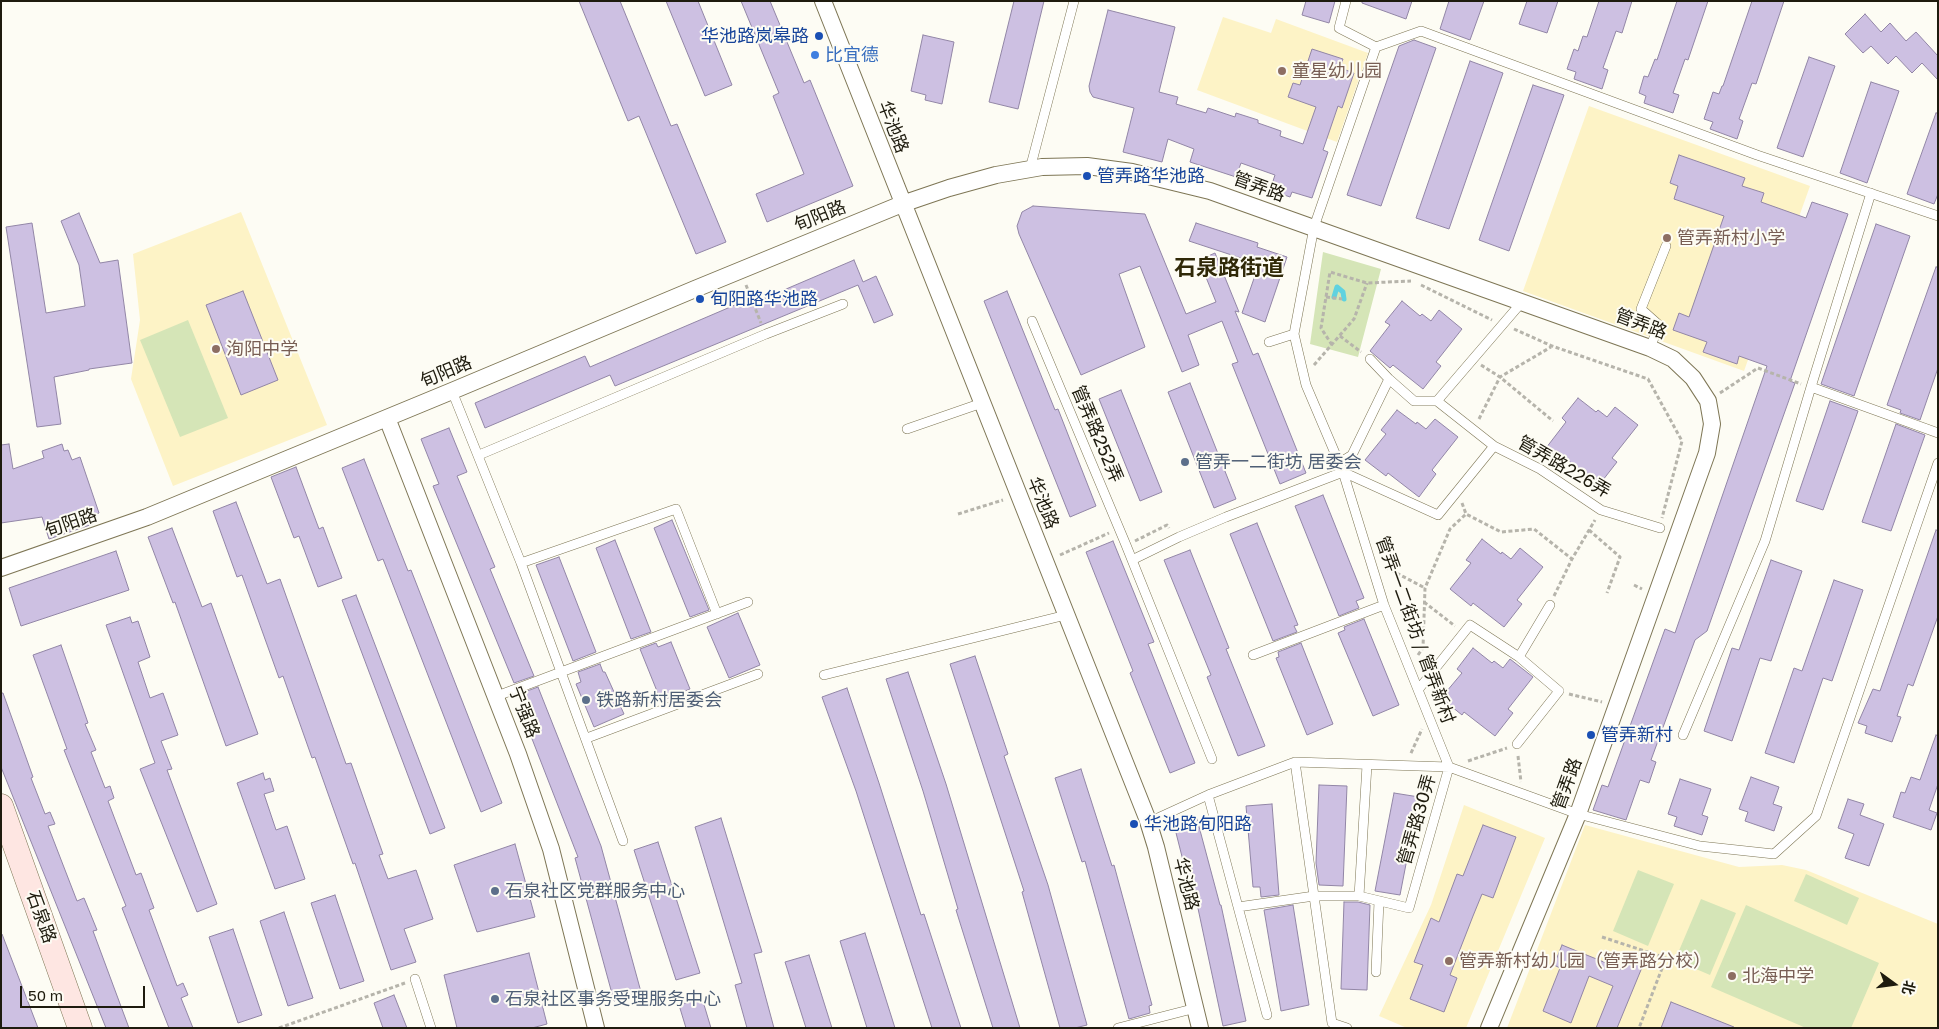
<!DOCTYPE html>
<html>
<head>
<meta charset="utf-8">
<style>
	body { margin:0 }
	#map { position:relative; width:1939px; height:1029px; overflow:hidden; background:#fdfcf4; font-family:"Golos Text","Noto Sans SC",sans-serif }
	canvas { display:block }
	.frame { position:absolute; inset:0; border:2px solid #1e1b0e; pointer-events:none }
	.north { position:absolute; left:1869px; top:959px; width:50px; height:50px; -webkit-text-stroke:4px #fdfcf4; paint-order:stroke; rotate:104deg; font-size:14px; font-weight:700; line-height:20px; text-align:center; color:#1e1b0e }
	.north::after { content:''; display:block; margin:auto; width:18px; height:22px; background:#1e1b0e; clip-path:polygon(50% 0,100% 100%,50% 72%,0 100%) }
	.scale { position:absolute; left:20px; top:986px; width:125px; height:22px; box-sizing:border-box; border:2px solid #1e1b0e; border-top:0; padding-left:6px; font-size:15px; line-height:18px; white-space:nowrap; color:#1e1b0e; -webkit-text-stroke:4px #fdfcf4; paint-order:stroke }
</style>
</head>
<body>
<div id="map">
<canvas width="1939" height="1029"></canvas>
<div class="frame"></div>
<div class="north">北</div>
<div class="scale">50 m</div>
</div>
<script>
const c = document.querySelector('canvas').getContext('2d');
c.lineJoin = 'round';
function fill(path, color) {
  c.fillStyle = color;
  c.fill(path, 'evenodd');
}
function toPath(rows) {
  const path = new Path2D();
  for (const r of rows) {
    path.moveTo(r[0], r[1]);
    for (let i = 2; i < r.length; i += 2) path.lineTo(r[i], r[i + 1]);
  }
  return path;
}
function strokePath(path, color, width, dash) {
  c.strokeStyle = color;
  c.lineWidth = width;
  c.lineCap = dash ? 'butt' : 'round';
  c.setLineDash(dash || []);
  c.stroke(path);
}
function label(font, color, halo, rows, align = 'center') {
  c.font = font + ' "Golos Text","Noto Sans SC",sans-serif';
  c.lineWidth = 4;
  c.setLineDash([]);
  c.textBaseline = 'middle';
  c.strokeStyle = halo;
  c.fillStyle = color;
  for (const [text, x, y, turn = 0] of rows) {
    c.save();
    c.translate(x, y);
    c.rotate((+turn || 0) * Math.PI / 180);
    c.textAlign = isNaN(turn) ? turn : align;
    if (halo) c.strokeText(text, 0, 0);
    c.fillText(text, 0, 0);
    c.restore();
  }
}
fill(toPath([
	[1223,17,1271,33,1276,19,1368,53,1337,142,1197,90],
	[1589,106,1810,186,1744,371,1523,291],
	[241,212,327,425,173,486,131,379,140,320,133,254],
	[1464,805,1545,838,1466,1028,1407,1028,1379,1016,1431,905],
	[1585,825,1739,867,1782,865,1806,870,1938,924,1938,1028,1507,1028]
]), '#fdf3c6');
fill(toPath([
	[1323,252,1381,269,1358,357,1310,344],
	[188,320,228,418,180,437,140,340],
	[1638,870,1674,884,1648,946,1613,931],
	[1806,874,1859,898,1847,925,1794,901],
	[1701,899,1736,913,1710,975,1675,960],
	[1746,905,1879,963,1851,1028,1806,1028,1711,987]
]), '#d5e5b7');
strokePath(toPath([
	[1334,297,1337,287,1343,292,1344,299]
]), '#5fd2df', 5);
const building = toPath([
	[579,1,620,1,671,126,677,124,726,242,696,254,639,116,628,121,579,1],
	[666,1,698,1,732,85,705,96,666,1],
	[741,1,770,1,804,83,810,80,853,186,767,222,756,194,804,174,773,96,779,93,741,1],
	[1014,1,1044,1,1018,109,989,102,1014,1],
	[1306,1,1335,1,1329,23,1302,15,1306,1],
	[1362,1,1412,1,1406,19,1362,3,1362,1],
	[1449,1,1484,1,1470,40,1440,29,1449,1],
	[1527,1,1558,1,1547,33,1519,24,1527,1],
	[1599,1,1632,1,1622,33,1616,31,1603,68,1608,70,1602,89,1574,79,1576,72,1567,69,1574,49,1578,51,1583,36,1587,37,1599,1],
	[1677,1,1708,1,1688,60,1685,59,1673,93,1679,95,1673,113,1644,103,1646,96,1639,93,1644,76,1648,77,1655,59,1657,60,1677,1],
	[1752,1,1784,1,1756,84,1752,83,1739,119,1743,121,1737,139,1710,129,1713,122,1704,119,1713,92,1719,94,1722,86,1723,86,1752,1],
	[1108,10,1175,27,1159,92,1178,97,1176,104,1206,113,1208,108,1235,117,1236,113,1258,120,1258,123,1281,131,1280,136,1303,144,1316,107,1288,97,1293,83,1300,85,1312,49,1343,59,1340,68,1354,73,1342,108,1338,106,1323,150,1328,152,1312,198,1292,192,1290,197,1270,190,1275,175,1241,163,1236,177,1190,162,1194,149,1168,139,1162,162,1123,152,1134,108,1093,97,1090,92,1089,86,1108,10],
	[1865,14,1881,32,1890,23,1906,41,1916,32,1938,56,1938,80,1922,63,1912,73,1896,56,1888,64,1871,46,1863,53,1845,34,1865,14],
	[923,35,954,42,942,104,925,100,926,95,911,91,923,35],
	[1414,40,1436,48,1381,206,1347,195,1399,46,1414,40],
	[1809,57,1835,66,1803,157,1777,148,1809,57],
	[1470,61,1503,73,1449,229,1416,218,1470,61],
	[1871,82,1899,91,1867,183,1840,173,1871,82],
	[1533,85,1564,95,1509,251,1479,240,1533,85],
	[1936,113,1938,113,1938,194,1934,204,1907,194,1936,113],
	[1679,155,1745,178,1742,186,1764,193,1761,202,1806,218,1812,202,1848,214,1790,381,1795,383,1707,631,1695,640,1651,760,1656,762,1649,783,1640,780,1626,820,1593,810,1602,785,1608,787,1665,629,1675,633,1767,366,1739,356,1737,364,1703,352,1707,342,1673,330,1679,313,1689,317,1724,216,1674,199,1678,186,1670,183,1679,155],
	[1033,206,1145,214,1186,314,1216,302,1199,260,1215,253,1239,312,1235,311,1253,355,1258,353,1306,473,1280,484,1232,364,1238,362,1222,321,1188,335,1199,365,1182,372,1140,266,1119,274,1145,347,1081,375,1019,234,1017,226,1022,212,1033,206],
	[79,213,100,263,118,260,132,363,89,369,89,370,54,377,61,424,37,427,6,227,32,223,46,313,85,306,79,265,61,221,79,213],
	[1196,223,1258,243,1257,247,1287,257,1265,322,1242,313,1259,264,1189,241,1196,223],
	[1876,224,1910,236,1854,396,1821,384,1876,224],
	[854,260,863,282,876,276,893,315,874,323,858,285,615,386,610,375,485,428,475,403,585,356,590,367,742,302,744,307,854,260],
	[1936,267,1938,267,1938,368,1920,420,1900,413,1901,410,1887,405,1936,267],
	[243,291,278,380,241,395,206,305,243,291],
	[1007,291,1055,410,1058,409,1096,506,1070,517,984,301,1007,291],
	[1402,301,1420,316,1422,314,1431,321,1439,310,1462,329,1436,362,1441,366,1423,389,1393,365,1390,368,1370,351,1390,325,1385,322,1402,301],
	[1190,383,1236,499,1214,508,1168,392,1190,383],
	[1121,390,1162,492,1140,501,1099,399,1121,390],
	[1578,398,1596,412,1598,410,1607,417,1615,407,1638,425,1612,458,1617,462,1599,485,1569,461,1566,464,1546,448,1566,422,1562,418,1578,398],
	[1830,401,1858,411,1823,510,1796,501,1830,401],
	[1397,410,1416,424,1417,422,1426,429,1435,419,1458,437,1432,470,1436,474,1419,497,1388,473,1386,476,1365,460,1386,434,1381,430,1397,410],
	[1896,424,1925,435,1891,531,1862,522,1896,424],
	[449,428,467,472,457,476,495,567,490,569,534,676,514,683,433,486,439,484,421,439,449,428],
	[9,444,13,469,44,458,42,451,62,444,64,451,68,450,72,460,80,457,99,513,91,516,93,524,49,539,42,517,1,523,1,445,9,444],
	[364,459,408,571,411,570,502,803,481,812,383,559,378,561,342,468,364,459],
	[296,467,319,529,323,527,342,578,318,587,299,536,294,538,271,477,296,467],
	[1323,495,1364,598,1356,601,1359,608,1339,616,1295,506,1323,495],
	[236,502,267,584,280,579,346,764,351,763,383,854,379,855,388,879,416,870,433,919,404,929,416,962,391,970,355,863,353,864,315,757,312,758,283,676,279,678,242,575,237,577,213,511,236,502],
	[672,520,709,610,690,617,654,528,672,520],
	[1257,523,1298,625,1294,626,1297,632,1273,641,1230,534,1257,523],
	[172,528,202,607,211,603,258,734,226,746,175,602,173,603,148,537,172,528],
	[1936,530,1938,531,1938,616,1913,686,1908,684,1897,716,1901,717,1892,742,1865,733,1867,726,1858,723,1873,689,1880,691,1936,530],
	[1482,539,1501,554,1502,552,1511,559,1520,548,1543,567,1517,600,1522,604,1504,627,1473,603,1471,606,1450,589,1471,563,1466,560,1482,539],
	[615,540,651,632,631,639,596,548,615,540],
	[1113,541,1154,642,1148,644,1195,763,1170,773,1130,673,1133,671,1086,552,1113,541],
	[1190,550,1229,648,1226,649,1265,746,1238,756,1207,677,1211,675,1164,560,1190,550],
	[116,551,129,590,21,626,9,588,116,551],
	[559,557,596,652,573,661,536,565,559,557],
	[1771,560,1802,571,1771,661,1760,658,1732,741,1704,731,1732,648,1739,650,1771,560],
	[1834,580,1863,590,1832,681,1823,678,1794,763,1765,753,1794,668,1802,671,1834,580],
	[356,595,445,828,430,834,342,600,356,595],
	[738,613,760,665,729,678,707,627,738,613],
	[130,617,132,623,138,621,150,657,138,662,150,698,163,693,178,735,161,741,172,769,167,770,217,904,197,912,140,769,155,763,106,625,130,617],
	[1364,619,1399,705,1373,716,1338,633,1345,630,1344,627,1364,619],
	[671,642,690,689,661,701,640,649,656,643,658,647,671,642],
	[1301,643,1333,724,1307,735,1276,658,1279,657,1278,652,1301,643],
	[61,645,88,723,85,724,96,750,91,752,105,788,110,786,114,798,108,801,136,875,141,873,154,908,149,910,177,986,183,983,188,995,181,998,193,1028,169,1028,122,908,126,906,64,750,67,749,33,655,61,645],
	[1473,648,1492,663,1494,661,1503,668,1510,659,1533,677,1508,709,1513,713,1495,736,1464,712,1462,715,1441,698,1462,673,1457,669,1473,648],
	[975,656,1008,754,1004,756,1048,885,1087,1025,1075,1028,1060,1028,1022,892,1024,891,950,664,975,656],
	[600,664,603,672,605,672,624,714,594,727,576,684,581,682,578,672,600,664],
	[908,672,946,784,1020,1028,993,1028,956,910,958,909,923,791,886,679,908,672],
	[538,687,601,846,641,992,614,1001,575,858,578,857,520,708,524,707,519,694,538,687],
	[847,688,879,783,921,915,924,914,961,1028,932,1028,856,791,822,697,847,688],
	[1,693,3,693,33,777,31,778,45,814,50,812,55,824,48,826,77,901,84,898,97,930,93,931,129,1028,106,1028,1,767,1,693],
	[1936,735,1938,736,1938,784,1929,810,1937,813,1931,830,1893,817,1901,792,1905,793,1911,777,1920,780,1936,735],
	[1081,769,1112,866,1114,865,1152,1005,1149,1006,1150,1013,1129,1019,1085,861,1082,862,1055,778,1081,769],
	[263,773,265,780,270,778,274,791,264,794,276,830,287,826,305,879,275,889,237,783,263,773],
	[1751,777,1779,787,1773,804,1782,807,1774,831,1745,821,1748,812,1739,809,1751,777],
	[1680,779,1711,789,1702,815,1708,817,1702,835,1674,826,1677,817,1668,814,1680,779],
	[1319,785,1347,786,1343,886,1319,885,1316,863,1319,785],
	[1394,793,1419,797,1400,895,1375,891,1394,793],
	[1848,799,1864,804,1860,815,1884,824,1869,866,1845,858,1854,834,1838,828,1848,799],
	[1272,804,1279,895,1261,897,1260,887,1253,887,1246,806,1272,804],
	[721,818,762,952,754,954,774,1028,747,1028,735,985,742,983,695,827,721,818],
	[1197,819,1220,905,1221,905,1246,1021,1223,1026,1196,899,1193,900,1174,825,1197,819],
	[1483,825,1516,837,1493,898,1482,894,1473,916,1450,975,1457,978,1444,1012,1410,999,1423,965,1414,962,1431,918,1439,922,1457,874,1463,876,1483,825],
	[658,842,700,973,676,980,634,850,658,842],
	[515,844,535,917,477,932,454,865,515,844],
	[335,895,364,981,340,989,311,903,335,895],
	[1344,902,1358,902,1370,905,1367,990,1341,989,1344,902],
	[1293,905,1309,1005,1281,1011,1264,910,1293,905],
	[284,912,313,998,288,1006,260,921,284,912],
	[233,929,262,1015,238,1023,209,937,233,929],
	[865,933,895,1028,867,1028,840,941,865,933],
	[1,934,2,934,38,1028,1,1028,1,934],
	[1562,945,1621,969,1626,957,1643,965,1617,1028,1596,1028,1613,986,1589,976,1571,1023,1543,1011,1560,968,1554,965,1562,945],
	[529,953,547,1024,532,1028,457,1028,444,975,529,953],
	[809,955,832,1028,806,1028,785,962,809,955],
	[394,995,407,1028,383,1028,374,1003,394,995],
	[702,998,711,1028,686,1028,679,1005,702,998],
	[1671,1002,1734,1027,1734,1028,1661,1028,1671,1002]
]);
fill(building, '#cdc0e2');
strokePath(building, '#9286a6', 1);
const lane = toPath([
	[1346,1,1339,28,1376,47,1314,227,1294,334,1306,385,1343,472,1384,605,1449,767,1578,814,1700,846,1774,854,1816,816,1938,463],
	[1376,47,1421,31,1757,155,1938,216],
	[1030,169,1074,1],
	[1032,321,1126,545,1212,759],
	[1269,342,1294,334],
	[1650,348,1659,325,1641,309,1666,246],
	[1370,359,1389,379,1414,401,1437,401],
	[1811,387,1938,433],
	[452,391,521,563,623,841],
	[907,429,982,403],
	[1494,446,1437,401,1522,302],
	[479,455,766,334,843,304],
	[1339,463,1352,455,1389,379],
	[1132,560,1179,537,1226,517,1343,472,1438,515,1494,446,1540,469,1601,510,1660,528],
	[521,563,676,509,717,614],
	[1253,655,1384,605],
	[824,675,1066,615],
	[1418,690,1470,625,1519,657,1550,605],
	[497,696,748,602],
	[1683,735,1765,541,1811,387,1871,193],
	[587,738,758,674],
	[1517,744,1559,691,1519,657],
	[1295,762,1332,1023,1347,1028],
	[1208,795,1267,1015],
	[1149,822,1208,795,1295,762,1449,767,1409,908,1359,896,1314,896,1238,907],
	[1359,896,1367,765],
	[1376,972,1379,901],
	[415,979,431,1028],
	[1118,1028,1196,1008]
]);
const street = toPath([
	[823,1,1147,818,1156,847,1200,1028],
	[387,418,518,754,551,849,596,1028],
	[1,568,147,517,452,391,695,289,902,204,949,188,996,175,1042,167,1087,166,1132,172,1210,191,1650,348,1673,359,1693,378,1708,401,1712,424,1707,453,1697,481,1578,814,1489,1028]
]);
const secondary = toPath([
	[1,806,80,1028]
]);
strokePath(lane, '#7e7655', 10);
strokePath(street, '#7e7655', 18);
strokePath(secondary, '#7e7655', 25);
strokePath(toPath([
	[746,285,761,323],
	[1421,285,1492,320],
	[1326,297,1342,299],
	[1514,329,1552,346,1648,379,1682,441,1662,518],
	[1340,336,1361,352],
	[1332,345,1321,328,1330,272,1367,283,1411,281],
	[1314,365,1354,319,1367,283],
	[1481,365,1500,377,1553,421],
	[1720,393,1758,368,1801,384],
	[1479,419,1500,377,1551,347],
	[1462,503,1466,514,1501,532,1534,529,1572,559],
	[958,514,1003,500],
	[1589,530,1620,557,1607,593],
	[1135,541,1167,525,1169,528],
	[1060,555,1109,533],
	[1385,567,1425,588],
	[1634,585,1642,589],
	[1554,596,1572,559,1595,520],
	[1424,602,1455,626],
	[1418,655,1423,648,1425,588,1450,529,1466,514],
	[1569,694,1602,702],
	[1411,753,1422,729],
	[1518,756,1521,782],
	[1468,761,1507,748],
	[1602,937,1666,958,1639,1028],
	[279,1028,405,983]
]), '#b6b4ab', 3, [4, 2.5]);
strokePath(lane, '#fff', 9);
strokePath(street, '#fff', 16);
strokePath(secondary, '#fee6e2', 24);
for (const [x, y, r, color] of [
	[819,36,5,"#1a4fb4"],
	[815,55,5,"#3f7fe0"],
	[1282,71,5,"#8d6e63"],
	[1087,176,5,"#1a4fb4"],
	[1667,238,5,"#8d6e63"],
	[700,299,5,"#1a4fb4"],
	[216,349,5,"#8d6e63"],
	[1185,462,5,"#5c6f8a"],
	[586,700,5,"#5c6f8a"],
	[1591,735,5,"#1a4fb4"],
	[1134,824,5,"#1a4fb4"],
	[495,891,5,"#5c6f8a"],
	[1449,961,5,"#8d6e63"],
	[1732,976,5,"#8d6e63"],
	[495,999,5,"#5c6f8a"]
]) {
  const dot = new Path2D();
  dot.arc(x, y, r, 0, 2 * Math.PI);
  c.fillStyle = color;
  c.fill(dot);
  strokePath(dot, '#fdfcf4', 2);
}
label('18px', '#164399', '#fdfcf4', [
	["华池路岚皋路",809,36,"right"],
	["管弄路华池路",1097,176],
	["旬阳路华池路",710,299],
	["管弄新村",1601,735],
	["华池路旬阳路",1144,824]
], 'left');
label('18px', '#366cbe', '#fdfcf4', [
	["比宜德",825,55]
], 'left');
label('18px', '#785e54', '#fdfcf4', [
	["童星幼儿园",1292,71],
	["管弄新村小学",1677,238],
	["洵阳中学",226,349],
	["管弄新村幼儿园（管弄路分校）",1459,961],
	["北海中学",1742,976]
], 'left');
label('18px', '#1e1b0e', '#fdfcf4', [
	["华池路",893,127,69],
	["管弄路",1259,187,20],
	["旬阳路",820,216,-22],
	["管弄路",1641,324,21],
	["旬阳路",446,372,-23],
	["管弄路252弄",1097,434,67],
	["管弄路226弄",1564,467,30],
	["华池路",1043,503,68],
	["旬阳路",71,523,-19],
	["管弄一二街坊 / 管弄新村",1415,630,70],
	["宁强路",524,712,69],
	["管弄路",1567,784,-70],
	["管弄路30弄",1417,820,-74],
	["华池路",1186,884,76],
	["石泉路",41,917,70]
]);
label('18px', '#4e5e75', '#fdfcf4', [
	["管弄一二街坊 居委会",1195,462],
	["铁路新村居委会",596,700],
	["石泉社区党群服务中心",505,891],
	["石泉社区事务受理服务中心",505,999]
], 'left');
label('bold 22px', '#302908', '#fdfcf4', [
	["石泉路街道",1229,268]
]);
</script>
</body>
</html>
